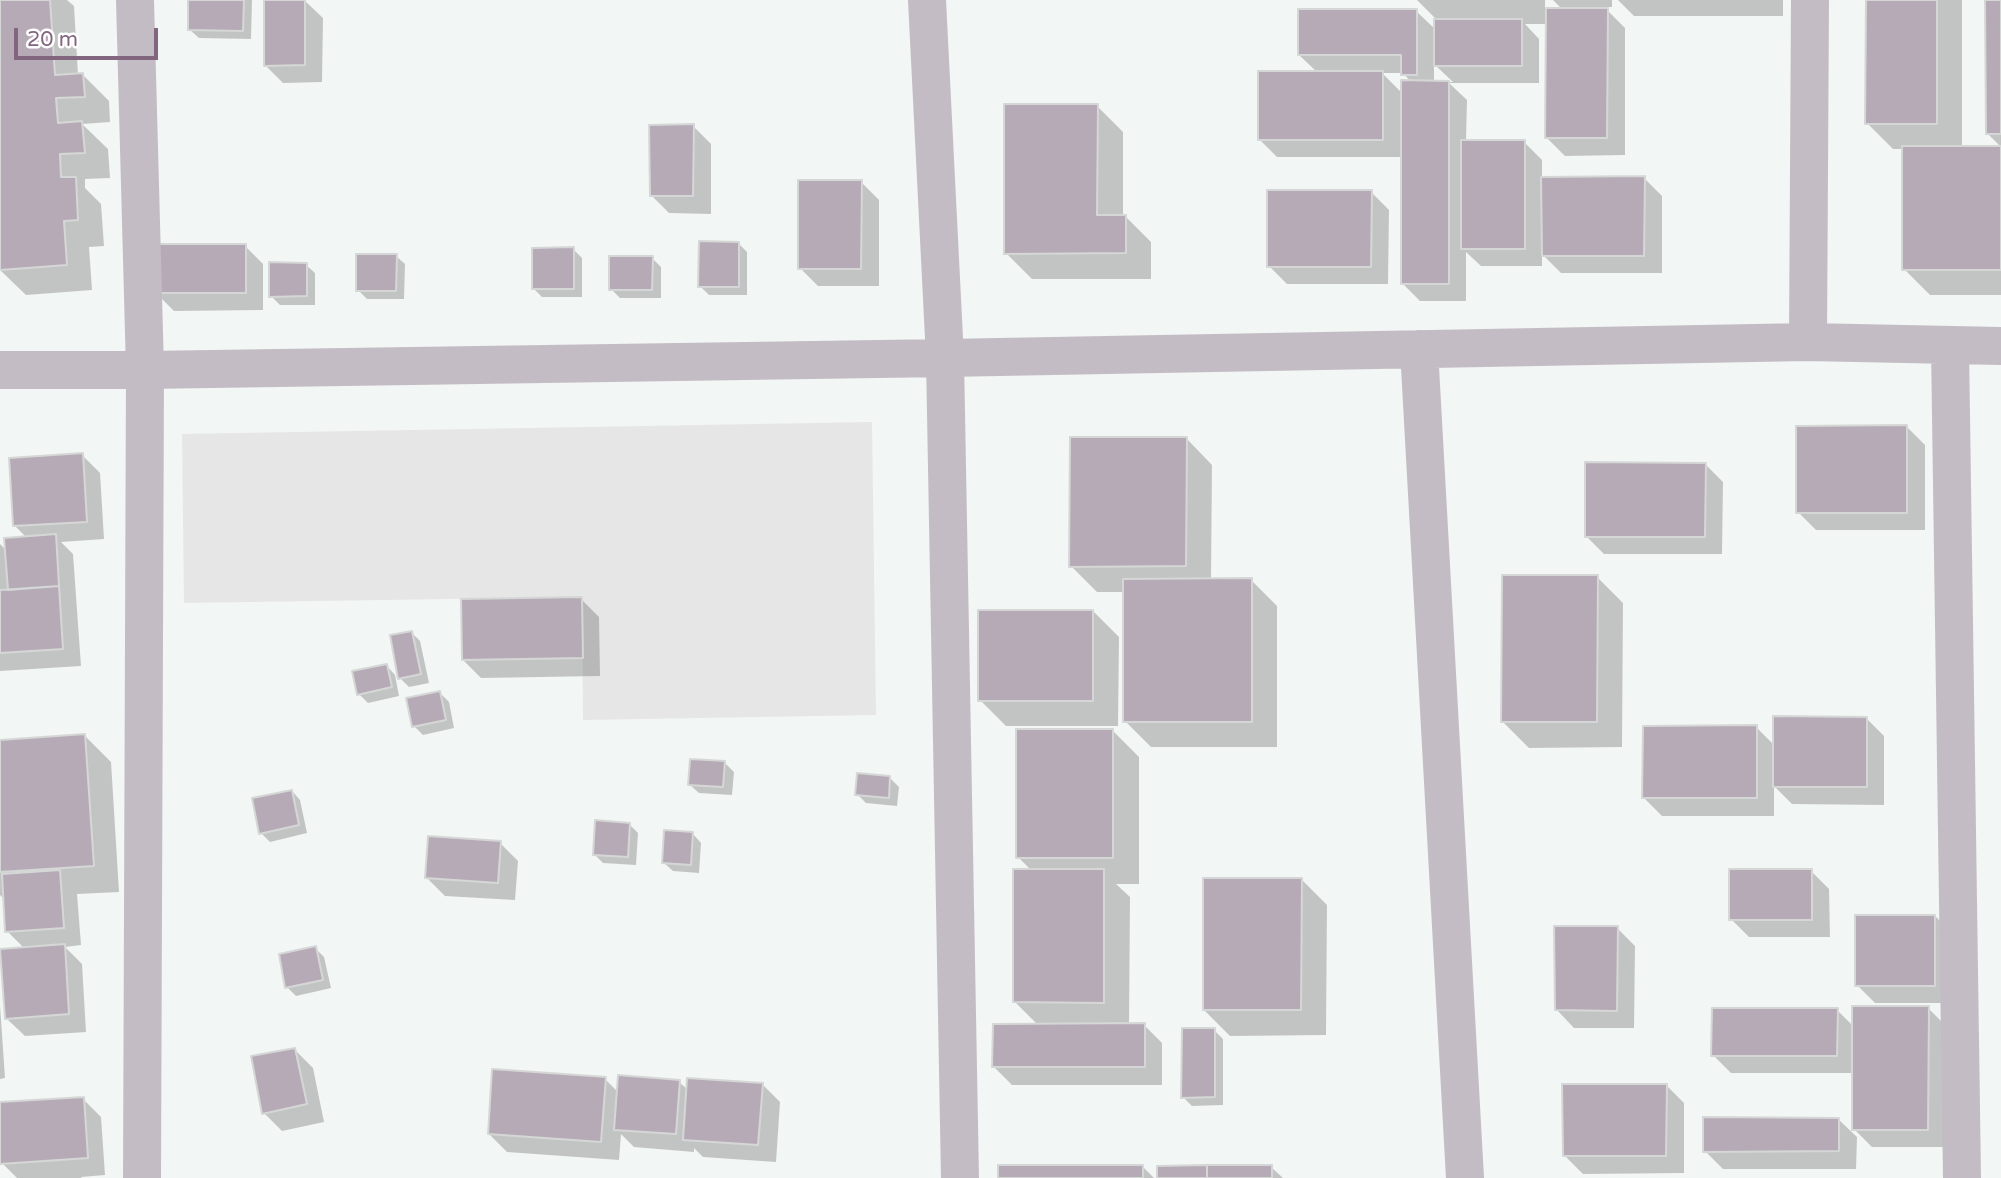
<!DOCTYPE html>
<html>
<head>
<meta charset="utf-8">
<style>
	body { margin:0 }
	#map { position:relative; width:2001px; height:1178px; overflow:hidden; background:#f2f6f4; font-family:"Varela Round",sans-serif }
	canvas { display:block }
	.scale { position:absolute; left:14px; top:28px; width:144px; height:32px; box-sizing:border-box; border:4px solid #826680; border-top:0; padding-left:9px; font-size:21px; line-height:24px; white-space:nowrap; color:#826680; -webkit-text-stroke:5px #fff; paint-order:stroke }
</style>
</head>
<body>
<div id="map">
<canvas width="2001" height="1178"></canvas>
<div class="scale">20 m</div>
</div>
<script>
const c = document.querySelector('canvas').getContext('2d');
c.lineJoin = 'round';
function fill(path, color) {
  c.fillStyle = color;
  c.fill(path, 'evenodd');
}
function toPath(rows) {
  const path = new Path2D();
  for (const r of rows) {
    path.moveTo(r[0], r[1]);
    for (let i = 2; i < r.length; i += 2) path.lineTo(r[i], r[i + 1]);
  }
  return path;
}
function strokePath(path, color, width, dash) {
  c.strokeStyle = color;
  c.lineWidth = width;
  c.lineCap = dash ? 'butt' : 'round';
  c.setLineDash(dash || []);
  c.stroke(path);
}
fill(toPath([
	[872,422,876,715,583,720,582,597,184,603,182,434]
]), '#e6e6e6');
fill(toPath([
	[0,0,67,0,74,6,78,75,83,75,109,101,110,122,82,124,108,149,110,178,85,179,85,188,101,204,104,246,89,247,92,290,26,295,0,270],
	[190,0,252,0,251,39,199,38,190,30],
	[304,0,323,18,322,82,283,83,265,65],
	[1417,0,1545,0,1545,10,1563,10,1553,0,1612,0,1612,7,1604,7,1625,28,1625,155,1565,156,1547,138,1547,24,1525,24,1539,39,1539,83,1449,83,1467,100,1466,142,1524,142,1542,160,1542,179,1644,178,1662,196,1662,273,1561,273,1542,254,1542,266,1481,266,1466,252,1466,301,1420,301,1402,283,1403,157,1277,157,1259,139,1318,73,1299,55,1416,11,1436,30,1436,19],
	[1434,64,1453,82,1434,82],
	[1382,73,1403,73,1411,82,1403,94],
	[1618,0,1783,0,1783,16,1634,16],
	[1867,0,1962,0,1962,148,2001,148,2001,295,1930,295,1904,269,1904,149,1893,149,1867,123],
	[1987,0,2001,0,2001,147,1987,133],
	[1097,106,1123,132,1123,216,1125,216,1151,242,1151,279,1032,279,1006,253],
	[693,126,711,144,711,214,669,213,651,195],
	[861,182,879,200,879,286,818,286,800,268],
	[1371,192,1389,210,1388,284,1287,284,1269,266],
	[739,244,747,252,747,295,709,295,700,286],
	[245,246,263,264,263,310,174,311,156,293],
	[573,249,582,258,582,297,542,297,533,288],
	[396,256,405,264,404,299,367,299,358,290],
	[652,258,661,267,661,298,620,298,611,289],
	[306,265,315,273,315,305,280,305,271,296],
	[1907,427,1925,445,1925,530,1816,530,1798,512],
	[1186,438,1212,465,1211,580,1251,580,1277,606,1277,747,1151,747,1125,721,1125,592,1097,592,1071,566],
	[82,455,100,473,104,539,61,542,73,554,81,666,0,671,0,544,7,551,27,538,15,526],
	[1705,464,1723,482,1722,554,1604,554,1586,536],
	[1597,577,1623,603,1622,747,1529,748,1503,722],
	[581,599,599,617,600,676,481,678,463,660],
	[1093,611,1119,637,1118,726,1006,726,980,700],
	[411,632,420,641,429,683,409,687,400,678],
	[387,666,395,675,399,696,368,703,359,694],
	[440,693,449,702,454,728,423,735,414,726],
	[1866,718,1884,736,1884,805,1792,804,1774,786,1774,816,1662,816,1644,798,1756,727,1774,745],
	[1113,731,1139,757,1139,884,1116,884,1130,897,1129,1025,1144,1025,1162,1043,1162,1085,1012,1085,994,1067,1038,1025,1015,1002,1032,871,1018,857],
	[85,736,111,762,119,892,77,894,81,945,65,947,82,964,86,1032,25,1036,6,1018,25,949,7,931,5,900,0,895,0,742],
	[725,763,734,772,732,795,699,793,690,785],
	[890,778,899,787,897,806,866,803,857,794],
	[292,791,300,800,307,833,270,842,261,833],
	[630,825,638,833,636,865,603,863,594,854],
	[693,834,701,843,699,873,673,871,664,863],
	[500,843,518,861,515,900,445,896,427,878],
	[1811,871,1829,889,1830,937,1749,937,1731,919],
	[1301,879,1327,905,1326,1035,1230,1036,1204,1010],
	[1935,916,1953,934,1953,1003,1875,1003,1857,985],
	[1617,928,1635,946,1634,1028,1574,1028,1556,1009],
	[315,948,324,957,331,988,296,996,287,987],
	[0,1005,5,1078,0,1079],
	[1928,1008,1946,1026,1946,1147,1872,1147,1854,1129,1854,1073,1731,1073,1713,1055,1837,1010,1854,1027],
	[1214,1030,1223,1039,1223,1105,1192,1106,1183,1097],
	[295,1050,313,1068,324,1122,282,1131,264,1113],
	[605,1079,618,1092,679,1082,688,1090,762,1084,780,1102,776,1162,703,1157,694,1148,694,1152,634,1147,621,1134,619,1160,507,1152,489,1134],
	[1666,1085,1684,1103,1684,1173,1583,1174,1565,1156],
	[83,1099,101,1117,105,1175,81,1177,82,1178,17,1178,1,1162,0,1166,0,1104],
	[1838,1119,1857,1137,1856,1169,1723,1169,1705,1151],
	[1142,1166,1154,1178,1000,1178],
	[1271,1167,1283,1178,1159,1178]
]), '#0003');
const building = toPath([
	[0,0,50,0,55,75,83,73,85,97,56,98,58,123,82,121,85,153,60,154,61,177,76,177,78,220,64,221,67,265,0,270,0,0],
	[188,0,244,0,243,31,188,30,188,0],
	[264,0,305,0,305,65,264,66,264,0],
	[1866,0,1937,0,1937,124,1865,124,1866,0],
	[1985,0,2001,0,2001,134,1986,134,1985,0],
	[1546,8,1608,8,1607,138,1545,138,1546,8],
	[1298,9,1417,9,1417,75,1401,75,1401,55,1298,55,1298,9],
	[1434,19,1522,19,1522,66,1434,66,1434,19],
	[1258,71,1383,71,1383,140,1258,140,1258,71],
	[1401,80,1449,81,1449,284,1401,284,1401,80],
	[1004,104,1098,104,1097,215,1126,215,1126,253,1004,254,1004,104],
	[694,124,693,196,650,196,649,125,694,124],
	[1461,140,1525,140,1525,249,1461,249,1461,140],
	[1902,146,2001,146,2001,270,1902,270,1902,146],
	[1645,176,1644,256,1542,256,1541,177,1645,176],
	[798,180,862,180,861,269,798,269,798,180],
	[1267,190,1372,190,1371,267,1267,267,1267,190],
	[699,241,739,242,739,287,698,287,699,241],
	[154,244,246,244,246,293,154,293,154,244],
	[574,247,574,289,532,289,532,248,574,247],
	[356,254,397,254,396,291,356,291,356,254],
	[609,256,653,256,652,290,609,290,609,256],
	[269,262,307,263,307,296,269,297,269,262],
	[1907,425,1907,513,1796,513,1796,426,1907,425],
	[1070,437,1187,437,1186,566,1069,567,1070,437],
	[83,453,87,522,13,526,9,458,83,453],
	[1585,462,1706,463,1705,537,1585,537,1585,462],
	[56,534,59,586,8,590,4,538,56,534],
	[1502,575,1598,575,1597,722,1501,722,1502,575],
	[1252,578,1252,722,1123,722,1123,579,1252,578],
	[59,586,63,649,0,653,0,590,59,586],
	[582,597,583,658,462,660,461,599,582,597],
	[978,610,1093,610,1093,701,978,701,978,610],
	[412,631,421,674,398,679,390,635,412,631],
	[387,664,392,687,357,695,352,671,387,664],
	[440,691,446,720,412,727,406,698,440,691],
	[1773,716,1867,717,1867,787,1773,787,1773,716],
	[1757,725,1757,798,1642,798,1643,726,1757,725],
	[1016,729,1113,729,1113,858,1016,858,1016,729],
	[85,734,94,866,0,872,0,740,85,734],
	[690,759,725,761,723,787,688,785,690,759],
	[857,773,890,776,889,798,855,795,857,773],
	[292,790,299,825,259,834,252,798,292,790],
	[595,820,630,823,628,857,593,855,595,820],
	[664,830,693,832,691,865,662,863,664,830],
	[428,836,501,841,498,883,425,878,428,836],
	[1013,869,1104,869,1104,1003,1013,1002,1013,869],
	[1729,869,1812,869,1812,920,1729,920,1729,869],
	[60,870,64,928,5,932,2,874,60,870],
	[1203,878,1302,878,1301,1010,1203,1010,1203,878],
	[1855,915,1935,915,1935,986,1855,986,1855,915],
	[1554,926,1618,926,1617,1011,1555,1010,1554,926],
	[65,944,69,1014,5,1019,0,949,65,944],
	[316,946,323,980,285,988,279,954,316,946],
	[1852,1006,1929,1006,1928,1130,1852,1130,1852,1006],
	[1712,1008,1838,1008,1837,1056,1711,1056,1712,1008],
	[1145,1023,1145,1067,992,1067,993,1024,1145,1023],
	[1182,1028,1215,1028,1215,1097,1181,1098,1182,1028],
	[295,1048,307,1104,262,1114,251,1056,295,1048],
	[492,1069,606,1077,601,1142,488,1134,492,1069],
	[618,1075,680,1080,676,1134,614,1130,618,1075],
	[687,1078,763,1083,758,1145,683,1140,687,1078],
	[1562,1084,1667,1084,1666,1156,1563,1156,1562,1084],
	[84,1097,88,1158,0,1164,0,1102,84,1097],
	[1703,1117,1839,1118,1839,1151,1703,1152,1703,1117],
	[998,1165,1143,1165,1143,1178,998,1178,998,1165],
	[1207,1165,1272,1165,1272,1178,1207,1178,1207,1165],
	[1207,1165,1207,1178,1157,1178,1157,1166,1207,1165]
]);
fill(building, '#b6aab6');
strokePath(building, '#d5d7d6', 2);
strokePath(toPath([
	[135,0,145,370,142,1178],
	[927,0,945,358,960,1178],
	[1808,342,1810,0],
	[1950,346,1962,1178],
	[1419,349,1465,1178],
	[0,370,145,370,945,358,1808,342,2001,346]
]), '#c4bcc4', 38);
</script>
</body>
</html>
